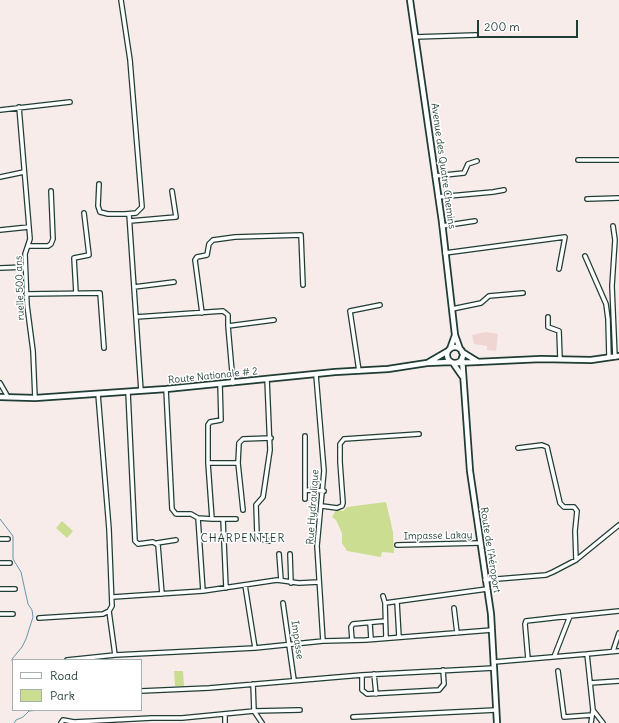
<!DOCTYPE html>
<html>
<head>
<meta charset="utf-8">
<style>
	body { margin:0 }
	#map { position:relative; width:619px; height:723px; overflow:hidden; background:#f8eceb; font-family:Delius,sans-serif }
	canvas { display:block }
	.legend { position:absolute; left:12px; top:659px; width:130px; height:52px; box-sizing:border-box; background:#fff; border:1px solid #a5b1ae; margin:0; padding:5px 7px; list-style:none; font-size:12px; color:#1f3d34 }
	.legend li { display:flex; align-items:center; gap:8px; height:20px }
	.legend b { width:20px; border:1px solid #a5b1ae }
	.scale { position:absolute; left:477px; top:20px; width:101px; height:18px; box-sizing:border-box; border:2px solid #1f3d34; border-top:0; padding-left:5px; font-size:12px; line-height:14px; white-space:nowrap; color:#1f3d34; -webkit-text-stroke:3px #fff; paint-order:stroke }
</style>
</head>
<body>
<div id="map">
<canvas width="619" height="723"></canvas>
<ul class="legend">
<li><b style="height:5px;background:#fff"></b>Road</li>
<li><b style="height:11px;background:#cbdd91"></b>Park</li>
</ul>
<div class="scale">200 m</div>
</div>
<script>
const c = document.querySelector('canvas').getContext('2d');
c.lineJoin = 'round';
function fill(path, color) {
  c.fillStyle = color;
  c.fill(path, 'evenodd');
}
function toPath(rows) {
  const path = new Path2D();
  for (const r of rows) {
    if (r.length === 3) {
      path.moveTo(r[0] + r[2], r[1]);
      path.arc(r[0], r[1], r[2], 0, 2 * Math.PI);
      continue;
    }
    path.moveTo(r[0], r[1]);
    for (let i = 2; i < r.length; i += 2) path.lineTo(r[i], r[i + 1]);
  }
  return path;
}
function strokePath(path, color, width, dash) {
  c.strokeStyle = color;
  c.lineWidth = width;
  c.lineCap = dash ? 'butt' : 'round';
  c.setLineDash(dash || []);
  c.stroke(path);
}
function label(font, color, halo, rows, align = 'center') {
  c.font = font + ' Delius,sans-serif';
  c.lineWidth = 3;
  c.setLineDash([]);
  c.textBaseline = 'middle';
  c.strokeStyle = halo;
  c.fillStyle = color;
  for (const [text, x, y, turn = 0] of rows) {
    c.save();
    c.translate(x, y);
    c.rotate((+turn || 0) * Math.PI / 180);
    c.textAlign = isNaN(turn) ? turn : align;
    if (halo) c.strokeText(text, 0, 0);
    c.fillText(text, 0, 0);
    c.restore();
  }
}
fill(toPath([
	[486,332,498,334,496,351,487,350,487,346,474,344,472,335]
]), '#efd6d2');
fill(toPath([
	[386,502,393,532,394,553,382,552,381,557,347,551,342,543,342,533,336,520,332,517,336,510,343,511,347,507],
	[62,521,73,531,67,538,56,528],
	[174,671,183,671,184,686,175,686]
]), '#cbdd91');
strokePath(toPath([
	[0,519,13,536,13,559,21,572,28,604,32,610,33,617,26,639,22,647,12,659,13,666],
	[14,723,16,720,23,717,29,711,39,710]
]), '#6596a7', 1);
const minor = toPath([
	[415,37,476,35],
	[19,107,30,239,25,254,27,305,33,351,35,398],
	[0,110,70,102],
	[578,160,619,160],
	[435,176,464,173,468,164,477,161],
	[0,177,24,172],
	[99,184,98,206,100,212,108,214,125,214,136,213,142,207,130,60,121,0],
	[438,197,493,192,504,190],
	[587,199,619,198],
	[129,214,141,391],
	[130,221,176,217,172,191],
	[442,226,475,221],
	[613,226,615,240,612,286,615,357],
	[0,230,29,227],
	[29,246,48,246,51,244,53,239,51,191],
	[445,253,565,237,559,269],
	[585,256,606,304,608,319,609,357],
	[0,268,25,267],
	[134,287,174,282],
	[76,293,74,258,89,255,84,213],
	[26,294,100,293,104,348],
	[452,309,481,303,489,296,523,293],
	[202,313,195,260,197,257,207,255,209,244,213,240,235,237,301,235,303,285],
	[136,317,223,311,228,315,228,326,274,320],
	[548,317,548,327,559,331,560,359],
	[228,326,233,383],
	[359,371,350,311,380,305],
	[316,375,324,471,317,546,323,641],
	[267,379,270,450,263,497,256,505,257,534,261,539,269,541],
	[0,383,8,397],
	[220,384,221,420,210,422,208,425,208,463,212,519,236,519],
	[166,389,172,509,176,514,191,514,198,518,203,591],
	[128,392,135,541,138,544,153,542,158,545,162,594],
	[305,436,305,490,324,491],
	[518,448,542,445,547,447,560,503,564,507,574,507,577,511,575,531,576,560],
	[208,463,238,463],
	[305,499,305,490],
	[322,506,337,508,342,506,343,503,340,462,340,444,344,439,419,434],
	[243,510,238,463,239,443,243,439,271,438],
	[198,518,212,519],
	[223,519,226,588],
	[0,539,8,539],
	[157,543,176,540],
	[397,545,480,543],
	[279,554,281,580],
	[290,554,291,583],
	[0,563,10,563],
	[485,580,546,575,553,572,576,560,619,525],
	[245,585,255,648],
	[0,589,15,589],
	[383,596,385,603],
	[113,597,203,591,277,580,299,583,319,582],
	[397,602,399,637],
	[283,603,294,680],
	[454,608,457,633],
	[109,611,115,655],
	[0,614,13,614],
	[39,618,103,614,109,611,112,606,109,529,98,394],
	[370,623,371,639],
	[386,638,385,603,487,589],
	[352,640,351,627,353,624,385,621],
	[613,651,619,633],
	[587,654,619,651],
	[554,657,570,616,619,611],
	[528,659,525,624,526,621,570,616],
	[67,660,115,655,255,648,323,641,366,640,492,630],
	[494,662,587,654,593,710,591,723],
	[558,671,564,717,592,715],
	[374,674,376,694],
	[362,675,362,690,367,694,439,690,444,684,443,670],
	[590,683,619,681],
	[253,684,254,711,262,723],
	[141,691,209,688,362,675,494,668],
	[593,710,603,723],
	[225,714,225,723],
	[353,717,496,710],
	[61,723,63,720,74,722,152,718,182,718,254,711,300,710]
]);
const major = toPath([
	[410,0,442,222,455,335,460,349],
	[455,355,8],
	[450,349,455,335],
	[462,352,478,362],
	[462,358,470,471,491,614,497,723],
	[429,362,448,351],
	[453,363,462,376],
	[455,363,541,359,591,360,619,356],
	[0,397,35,398,166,389,335,372,388,369,427,363,451,362]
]);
strokePath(minor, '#1f3d34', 6);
strokePath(major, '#1f3d34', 8);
strokePath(minor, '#fff', 3.5);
strokePath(major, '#fff', 4.5);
label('10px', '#1f3d34', '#fff', [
	["Avenue des Quatre Chemins",443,166,82],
	["ruelle 500 ans",20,288,-92],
	["Route Nationale # 2",213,376,-6],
	["Rue Hydraulique",313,507,-86],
	["Impasse Lakay",438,536,-1],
	["Route de l’Aéroport",490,550,81],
	["Impasse",297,640,82]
]);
c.letterSpacing = '1px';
label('11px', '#1f3d34', '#fff', [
	["CHARPENTIER",243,539]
]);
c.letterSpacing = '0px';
</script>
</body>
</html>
